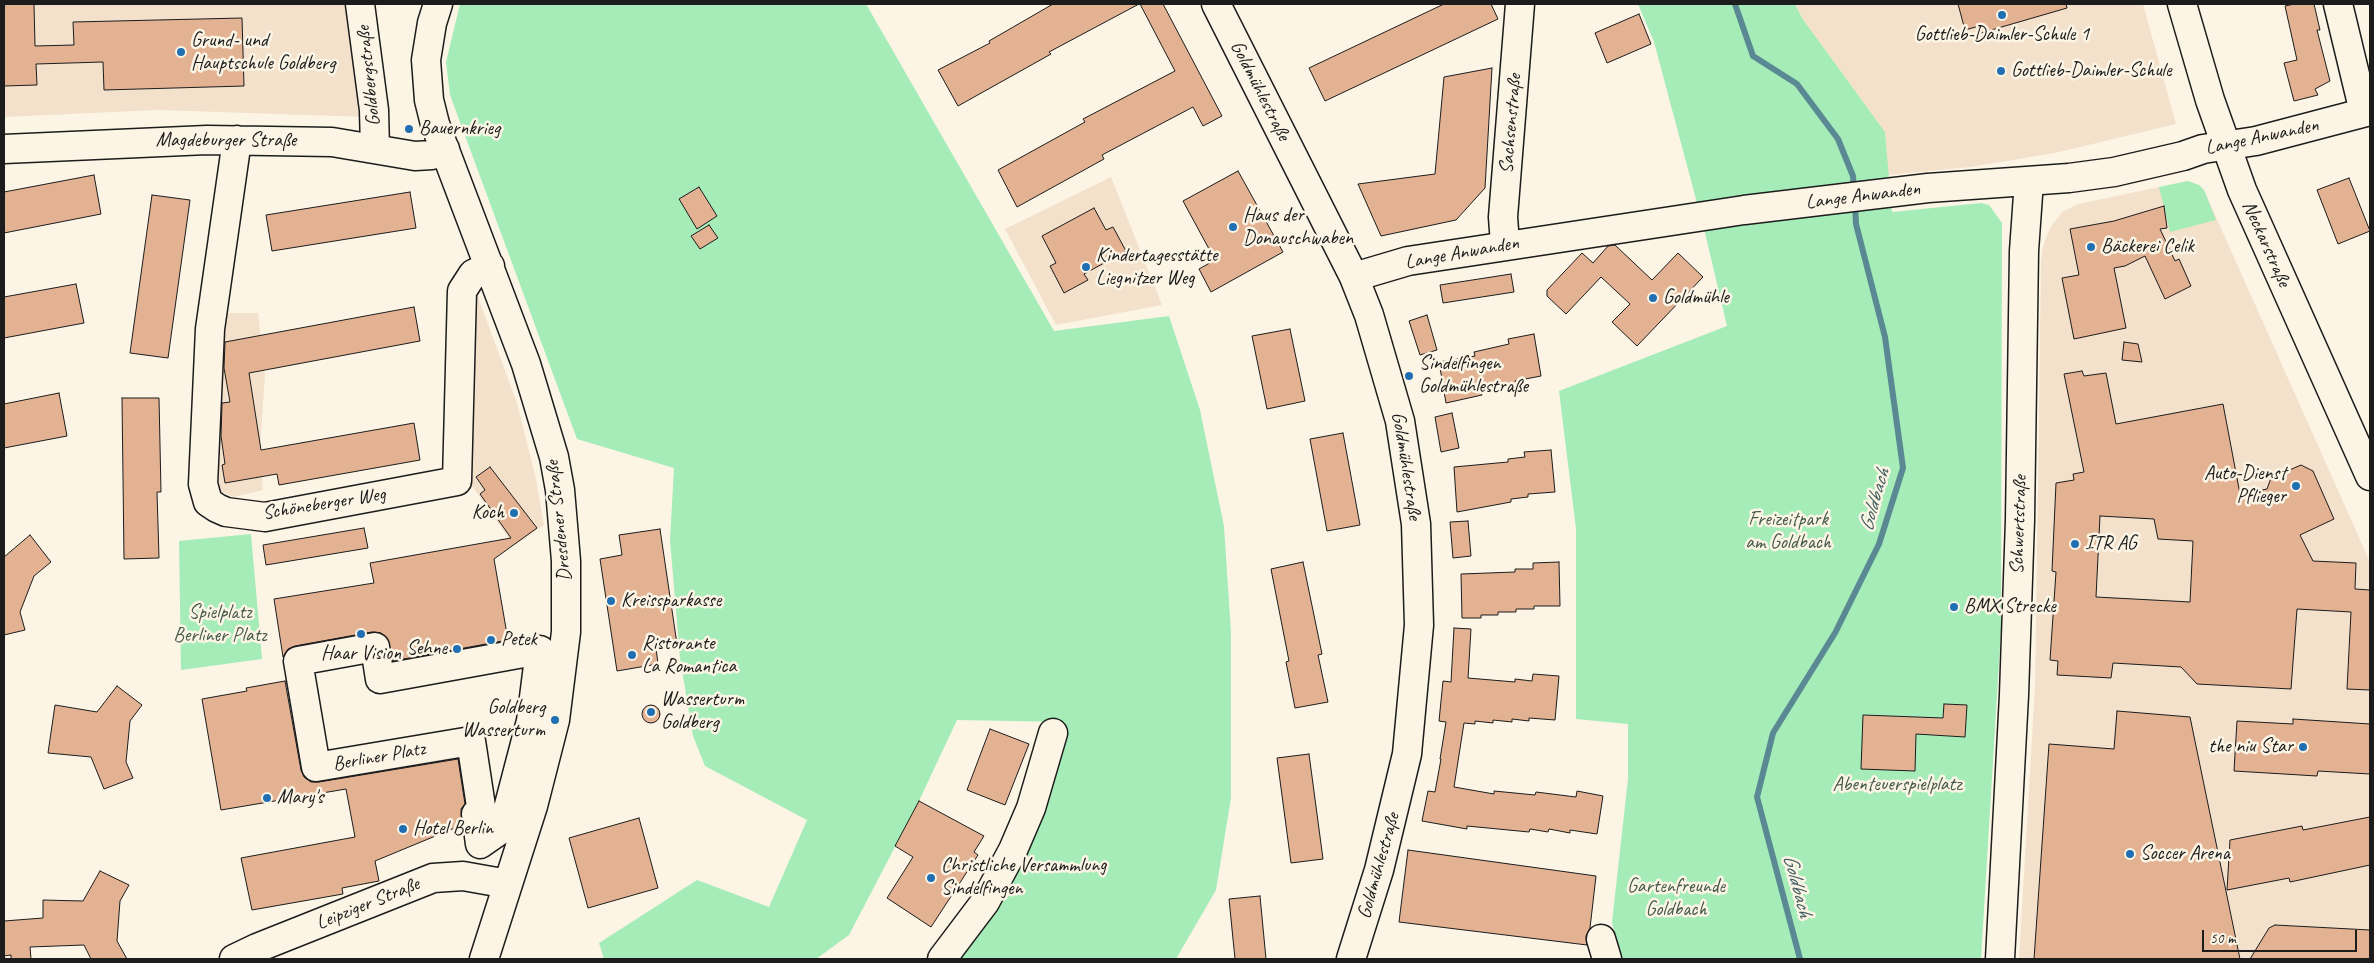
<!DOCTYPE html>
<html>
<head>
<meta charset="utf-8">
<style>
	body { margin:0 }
	#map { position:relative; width:2374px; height:963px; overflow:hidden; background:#fcf5e5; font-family:Caveat,sans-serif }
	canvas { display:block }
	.frame { position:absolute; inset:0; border:5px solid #1c1c1c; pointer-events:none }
	.scale { position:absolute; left:2202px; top:930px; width:155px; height:22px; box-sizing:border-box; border:2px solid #1c1c1c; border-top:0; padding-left:6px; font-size:15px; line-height:18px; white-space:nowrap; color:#1c1c1c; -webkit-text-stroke:4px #fcf5e5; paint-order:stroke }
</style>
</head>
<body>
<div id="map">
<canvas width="2374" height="963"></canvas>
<div class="frame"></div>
<div class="scale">50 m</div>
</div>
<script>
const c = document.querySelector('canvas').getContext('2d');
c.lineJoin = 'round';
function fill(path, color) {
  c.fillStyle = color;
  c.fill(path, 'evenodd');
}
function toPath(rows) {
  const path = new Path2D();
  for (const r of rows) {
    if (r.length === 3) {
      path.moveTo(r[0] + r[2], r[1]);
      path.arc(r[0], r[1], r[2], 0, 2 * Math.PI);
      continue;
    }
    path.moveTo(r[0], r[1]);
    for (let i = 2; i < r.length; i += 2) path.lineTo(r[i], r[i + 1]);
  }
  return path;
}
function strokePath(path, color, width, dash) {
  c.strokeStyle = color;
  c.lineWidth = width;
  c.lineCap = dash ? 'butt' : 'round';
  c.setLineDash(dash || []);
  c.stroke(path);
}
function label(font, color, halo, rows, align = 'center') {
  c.font = font + ' Caveat,sans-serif';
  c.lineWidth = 5;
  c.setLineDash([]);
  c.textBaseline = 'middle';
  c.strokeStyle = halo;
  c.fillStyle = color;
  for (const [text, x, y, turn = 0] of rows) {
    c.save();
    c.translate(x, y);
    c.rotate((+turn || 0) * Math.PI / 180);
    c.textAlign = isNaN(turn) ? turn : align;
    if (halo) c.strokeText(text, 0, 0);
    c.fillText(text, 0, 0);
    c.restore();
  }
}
fill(toPath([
	[4,4,351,4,367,117,158,110,4,117],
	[1795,4,2143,4,2176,124,2055,153,1971,167,1888,175,1885,132,1802,18],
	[1111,177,1162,305,1056,325,1005,229],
	[2188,181,2199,185,2204,190,2370,562,2370,959,2019,959,2035,686,2041,263,2043,246,2050,228,2062,212,2078,204],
	[477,294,517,403,536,479,544,525,514,546,470,483,470,304],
	[217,313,258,313,265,374,260,450,263,490,234,497,217,490]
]), '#f4e1cc');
fill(toPath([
	[460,4,866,4,1054,331,1169,316,1200,410,1224,526,1231,632,1231,798,1216,890,1176,959,960,959,997,910,1031,832,1065,722,957,720,919,801,849,935,816,959,604,959,599,943,697,880,769,907,807,820,705,766,693,736,680,658,670,540,674,468,577,439,450,95,446,62],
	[1638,4,1795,4,1802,18,1885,132,1892,212,1981,203,1989,205,2002,223,2001,629,1981,959,1621,959,1612,922,1628,779,1628,724,1576,719,1576,529,1559,391,1727,326,1705,233,1654,42],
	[2188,181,2199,185,2204,190,2216,220,2170,232,2159,187],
	[251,534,262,659,181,670,179,541]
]), '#a5ecb9');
strokePath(toPath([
	[1735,4,1753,56,1797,84,1838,139,1853,176,1854,190],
	[1800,959,1757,797,1773,733,1835,633,1879,544,1903,468,1885,337,1856,224,1855,202]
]), '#5a8993', 6);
const building = toPath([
	[4,4,34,4,35,46,74,45,73,22,242,18,244,86,104,90,103,62,36,64,37,85,4,86,4,4],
	[1053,4,1139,4,1049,52,1051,54,958,106,938,70,990,43,989,41,1053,4],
	[1140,4,1163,4,1222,116,1203,126,1193,107,1102,155,1104,159,1017,207,998,170,1085,122,1083,119,1175,71,1140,4],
	[1444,4,1491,4,1498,19,1325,101,1309,68,1444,4],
	[1958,4,2066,4,2067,8,1981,33,1979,26,1965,30,1958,4],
	[2294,4,2314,4,2320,30,2317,30,2330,81,2315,89,2318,95,2294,101,2284,63,2297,60,2285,6,2294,4],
	[1639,14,1651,44,1607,63,1595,33,1639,14],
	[1492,68,1485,188,1456,220,1381,236,1358,184,1435,174,1444,77,1492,68],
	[1238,171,1283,252,1211,292,1199,269,1215,260,1183,201,1238,171],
	[94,175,101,214,4,233,4,192,94,175],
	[2349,178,2370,231,2338,244,2317,190,2349,178],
	[699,187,717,216,697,229,679,199,699,187],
	[410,192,416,228,272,251,266,215,410,192],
	[152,195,190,200,168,358,130,353,152,195],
	[2164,206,2167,228,2160,229,2175,261,2179,259,2191,286,2165,299,2145,256,2125,266,2114,268,2126,328,2074,339,2062,278,2079,275,2070,229,2114,221,2164,206],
	[1094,208,1106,230,1113,227,1126,251,1084,274,1088,280,1064,293,1050,266,1056,263,1042,236,1094,208],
	[709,225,718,238,700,249,691,236,709,225],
	[1615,245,1652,280,1678,253,1703,277,1637,346,1612,322,1630,304,1601,277,1566,314,1547,296,1547,290,1582,253,1593,263,1608,246,1615,245],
	[1511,274,1514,292,1443,303,1440,285,1511,274],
	[76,284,84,323,4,338,4,297,76,284],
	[414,307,420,341,249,373,261,450,414,423,420,460,279,485,277,474,225,483,222,465,225,464,221,436,222,403,230,402,224,368,225,342,414,307],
	[1427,315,1437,350,1420,355,1409,321,1427,315],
	[1290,329,1305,401,1267,409,1252,336,1290,329],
	[1534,334,1541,376,1515,381,1516,384,1481,392,1482,395,1446,403,1439,362,1475,356,1474,352,1509,344,1508,339,1534,334],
	[2124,342,2138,344,2142,362,2122,360,2124,342],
	[2082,371,2084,376,2106,373,2116,424,2223,404,2240,494,2267,489,2271,478,2301,465,2313,471,2334,519,2300,535,2313,561,2356,563,2355,589,2370,590,2370,690,2347,689,2351,612,2297,609,2291,689,2197,684,2181,667,2113,663,2111,678,2057,675,2058,661,2050,660,2056,572,2052,571,2056,483,2074,480,2073,474,2084,472,2064,374,2082,371],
	[2100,516,2154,519,2158,539,2193,541,2190,602,2096,597,2100,516],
	[59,393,67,436,4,448,4,404,59,393],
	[122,398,159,398,161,492,157,492,159,558,124,559,122,398],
	[1452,413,1459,448,1441,452,1435,417,1452,413],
	[1343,433,1360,525,1327,531,1310,439,1343,433],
	[1551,450,1555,492,1528,494,1528,497,1511,499,1511,502,1457,512,1454,467,1508,462,1508,459,1525,457,1524,452,1551,450],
	[490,467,537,528,494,559,508,640,393,661,387,638,381,633,372,632,295,646,288,649,283,657,274,599,374,583,370,563,511,538,480,494,485,490,476,477,490,467],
	[1468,521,1471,556,1453,558,1450,522,1468,521],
	[364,528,368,548,266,565,263,545,364,528],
	[660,529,677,644,656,648,658,664,617,671,600,559,622,555,619,535,660,529],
	[30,535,51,562,34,576,20,612,25,630,4,635,4,557,30,535],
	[1303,562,1322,654,1318,655,1328,702,1295,708,1286,662,1289,661,1271,569,1303,562],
	[1559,562,1560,606,1534,606,1534,609,1516,609,1516,612,1498,612,1498,615,1481,615,1481,618,1462,618,1461,574,1515,572,1515,569,1533,569,1533,563,1559,562],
	[1454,628,1471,629,1468,678,1515,682,1515,679,1532,681,1533,674,1559,676,1555,720,1529,718,1529,721,1512,719,1512,722,1493,720,1493,723,1475,721,1475,724,1464,723,1454,787,1494,794,1494,791,1535,795,1536,792,1576,797,1577,791,1603,796,1597,834,1570,830,1570,833,1549,829,1548,832,1530,829,1529,832,1467,826,1467,829,1422,821,1428,791,1435,792,1441,759,1440,759,1446,722,1439,721,1443,681,1451,682,1454,628],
	[285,681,301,770,304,777,311,782,319,782,458,759,465,804,461,809,462,825,375,861,379,881,342,888,343,894,252,910,241,858,355,837,346,789,221,810,202,699,247,691,246,688,285,681],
	[117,686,142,705,130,721,126,762,133,778,104,789,91,757,48,753,55,705,97,712,117,686],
	[1944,704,1967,705,1965,737,1916,734,1915,771,1861,769,1863,715,1943,718,1944,704],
	[651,714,9],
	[2117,711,2190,717,2240,959,2034,959,2049,744,2114,749,2117,711],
	[2293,719,2370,724,2370,774,2318,771,2317,776,2234,771,2237,721,2293,724,2293,719],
	[990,729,1029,744,1005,805,967,790,990,729],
	[1309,754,1323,859,1291,863,1277,758,1309,754],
	[919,801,984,836,974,852,978,855,931,927,887,898,913,857,895,846,919,801],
	[2370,817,2370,865,2290,882,2289,878,2227,890,2230,840,2302,826,2303,830,2370,817],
	[639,818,658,888,588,908,569,838,639,818],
	[1408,850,1596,876,1590,928,1586,936,1587,945,1399,922,1408,850],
	[100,871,129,885,120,901,117,941,127,959,91,959,84,945,30,947,31,959,11,959,11,955,4,956,4,921,43,918,43,900,83,901,100,871],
	[1260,896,1266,959,1235,959,1229,899,1260,896],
	[2275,925,2370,930,2370,959,2250,959,2269,928,2275,925]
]);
fill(building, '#e2b293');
strokePath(building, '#1c1c1c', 1);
const minor = toPath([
	[360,4,374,110,375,149],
	[438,4,432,23,426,60,429,100,435,124,526,364,554,457,560,490,566,561,566,632,555,720,533,806,484,959],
	[1216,4,1354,277,1369,315,1400,421,1416,524,1419,625,1407,754,1379,870,1351,959],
	[2338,4,2364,112],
	[237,140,210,329,203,484,208,502,217,508,226,512,265,517,457,481,462,291,473,274,490,266],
	[4,149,207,140,332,142,415,156,432,155,445,149],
	[1505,244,1503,217,1520,4],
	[1354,277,1408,261,1744,210,1928,188,2069,178,2114,172,2183,156,2203,149,2256,141,2370,111],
	[375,647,380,679,540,650,531,721,503,828,480,844,476,814,482,813,471,741,316,767,298,661,375,647],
	[1601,939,1607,959],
	[234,959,257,948,433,878,463,876,508,884],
	[942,959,985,902,1013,850,1031,808,1053,733],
	[2000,959,2014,695,2020,520,2024,251,2029,181]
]);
const major = toPath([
	[2182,4,2210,100,2242,190,2370,476]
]);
strokePath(minor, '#1c1c1c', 31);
strokePath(major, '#1c1c1c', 31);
strokePath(minor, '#fcf5e5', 28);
strokePath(major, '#fcf5e5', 28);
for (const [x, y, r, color] of [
	[2002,15,5,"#1f6fb2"],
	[181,52,5,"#1f6fb2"],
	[2001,71,5,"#1f6fb2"],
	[409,129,5,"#1f6fb2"],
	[1233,227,5,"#1f6fb2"],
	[2091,247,5,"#1f6fb2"],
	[1086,267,5,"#1f6fb2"],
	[1653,298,5,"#1f6fb2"],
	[1409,376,5,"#1f6fb2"],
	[2296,486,5,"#1f6fb2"],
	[514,513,5,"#1f6fb2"],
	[2075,544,5,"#1f6fb2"],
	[611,601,5,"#1f6fb2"],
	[1954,607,5,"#1f6fb2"],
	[361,634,5,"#1f6fb2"],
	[491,640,5,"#1f6fb2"],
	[457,649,5,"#1f6fb2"],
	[632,655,5,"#1f6fb2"],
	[651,712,5,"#1f6fb2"],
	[555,720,5,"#1f6fb2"],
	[2303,747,5,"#1f6fb2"],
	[267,798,5,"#1f6fb2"],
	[403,829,5,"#1f6fb2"],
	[2130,854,5,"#1f6fb2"],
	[931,878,5,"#1f6fb2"]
]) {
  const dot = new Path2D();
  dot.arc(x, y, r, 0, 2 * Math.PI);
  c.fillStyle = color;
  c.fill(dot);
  strokePath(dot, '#fcf5e5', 2);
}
label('20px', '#1c1c1c', '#fcf5e5', [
	["Gottlieb-Daimler-Schule 1",2002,35,"center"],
	["Grund- und",191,41],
	["Hauptschule Goldberg",191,64],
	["Gottlieb-Daimler-Schule",2011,71],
	["Bauernkrieg",419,129],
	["Haus der",1243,216],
	["Donauschwaben",1243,239],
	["Bäckerei Celik",2101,247],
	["Kindertagesstätte",1096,256],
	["Liegnitzer Weg",1096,279],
	["Goldmühle",1663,298],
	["Sindelfingen",1419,364],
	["Goldmühlestraße",1419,387],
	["Auto-Dienst",2286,474,"right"],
	["Pflieger",2286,497,"right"],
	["Koch",504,513,"right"],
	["ITR AG",2085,544],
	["Kreissparkasse",621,601],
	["BMX Strecke",1964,607],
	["Petek",501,640],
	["Ristorante",642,644],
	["La Romantica",642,667],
	["Sehne",447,649,"right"],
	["Haar Vision",361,654,"center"],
	["Wasserturm",661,700],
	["Goldberg",661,723],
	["Goldberg",545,708,"right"],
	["Wasserturm",545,731,"right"],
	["the niu Star",2293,747,"right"],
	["Mary's",277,798],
	["Hotel Berlin",413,829],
	["Soccer Arena",2140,854],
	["Christliche Versammlung",941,866],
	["Sindelfingen",941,889]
], 'left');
label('20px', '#1c1c1c', '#fcf5e5', [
	["Goldbergstraße",369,76,-96],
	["Goldmühlestraße",1260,91,63],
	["Sachsenstraße",1511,124,-85],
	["Lange Anwanden",2262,137,-12],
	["Magdeburger Straße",226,141],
	["Lange Anwanden",1863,196,-7],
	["Neckarstraße",2266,244,66],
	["Lange Anwanden",1462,253,-10],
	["Goldmühlestraße",1406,466,81],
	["Schöneberger Weg",324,504,-9],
	["Dresdener Straße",559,521,-96],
	["Schwertstraße",2019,525,-88],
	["Berliner Platz",379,757,-10],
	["Goldmühlestraße",1379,866,-74],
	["Leipziger Straße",368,904,-22]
]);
label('20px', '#455a4b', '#fcf5e5', [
	["Freizeitpark",1788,520],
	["am Goldbach",1788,543],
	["Spielplatz",220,613],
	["Berliner Platz",220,636],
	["Abenteuerspielplatz",1897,785],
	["Gartenfreunde",1676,887],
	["Goldbach",1676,910]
]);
label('italic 21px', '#405c61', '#fcf5e5', [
	["Goldbach",1875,500,-74],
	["Goldbach",1797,886,75]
]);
</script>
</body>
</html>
